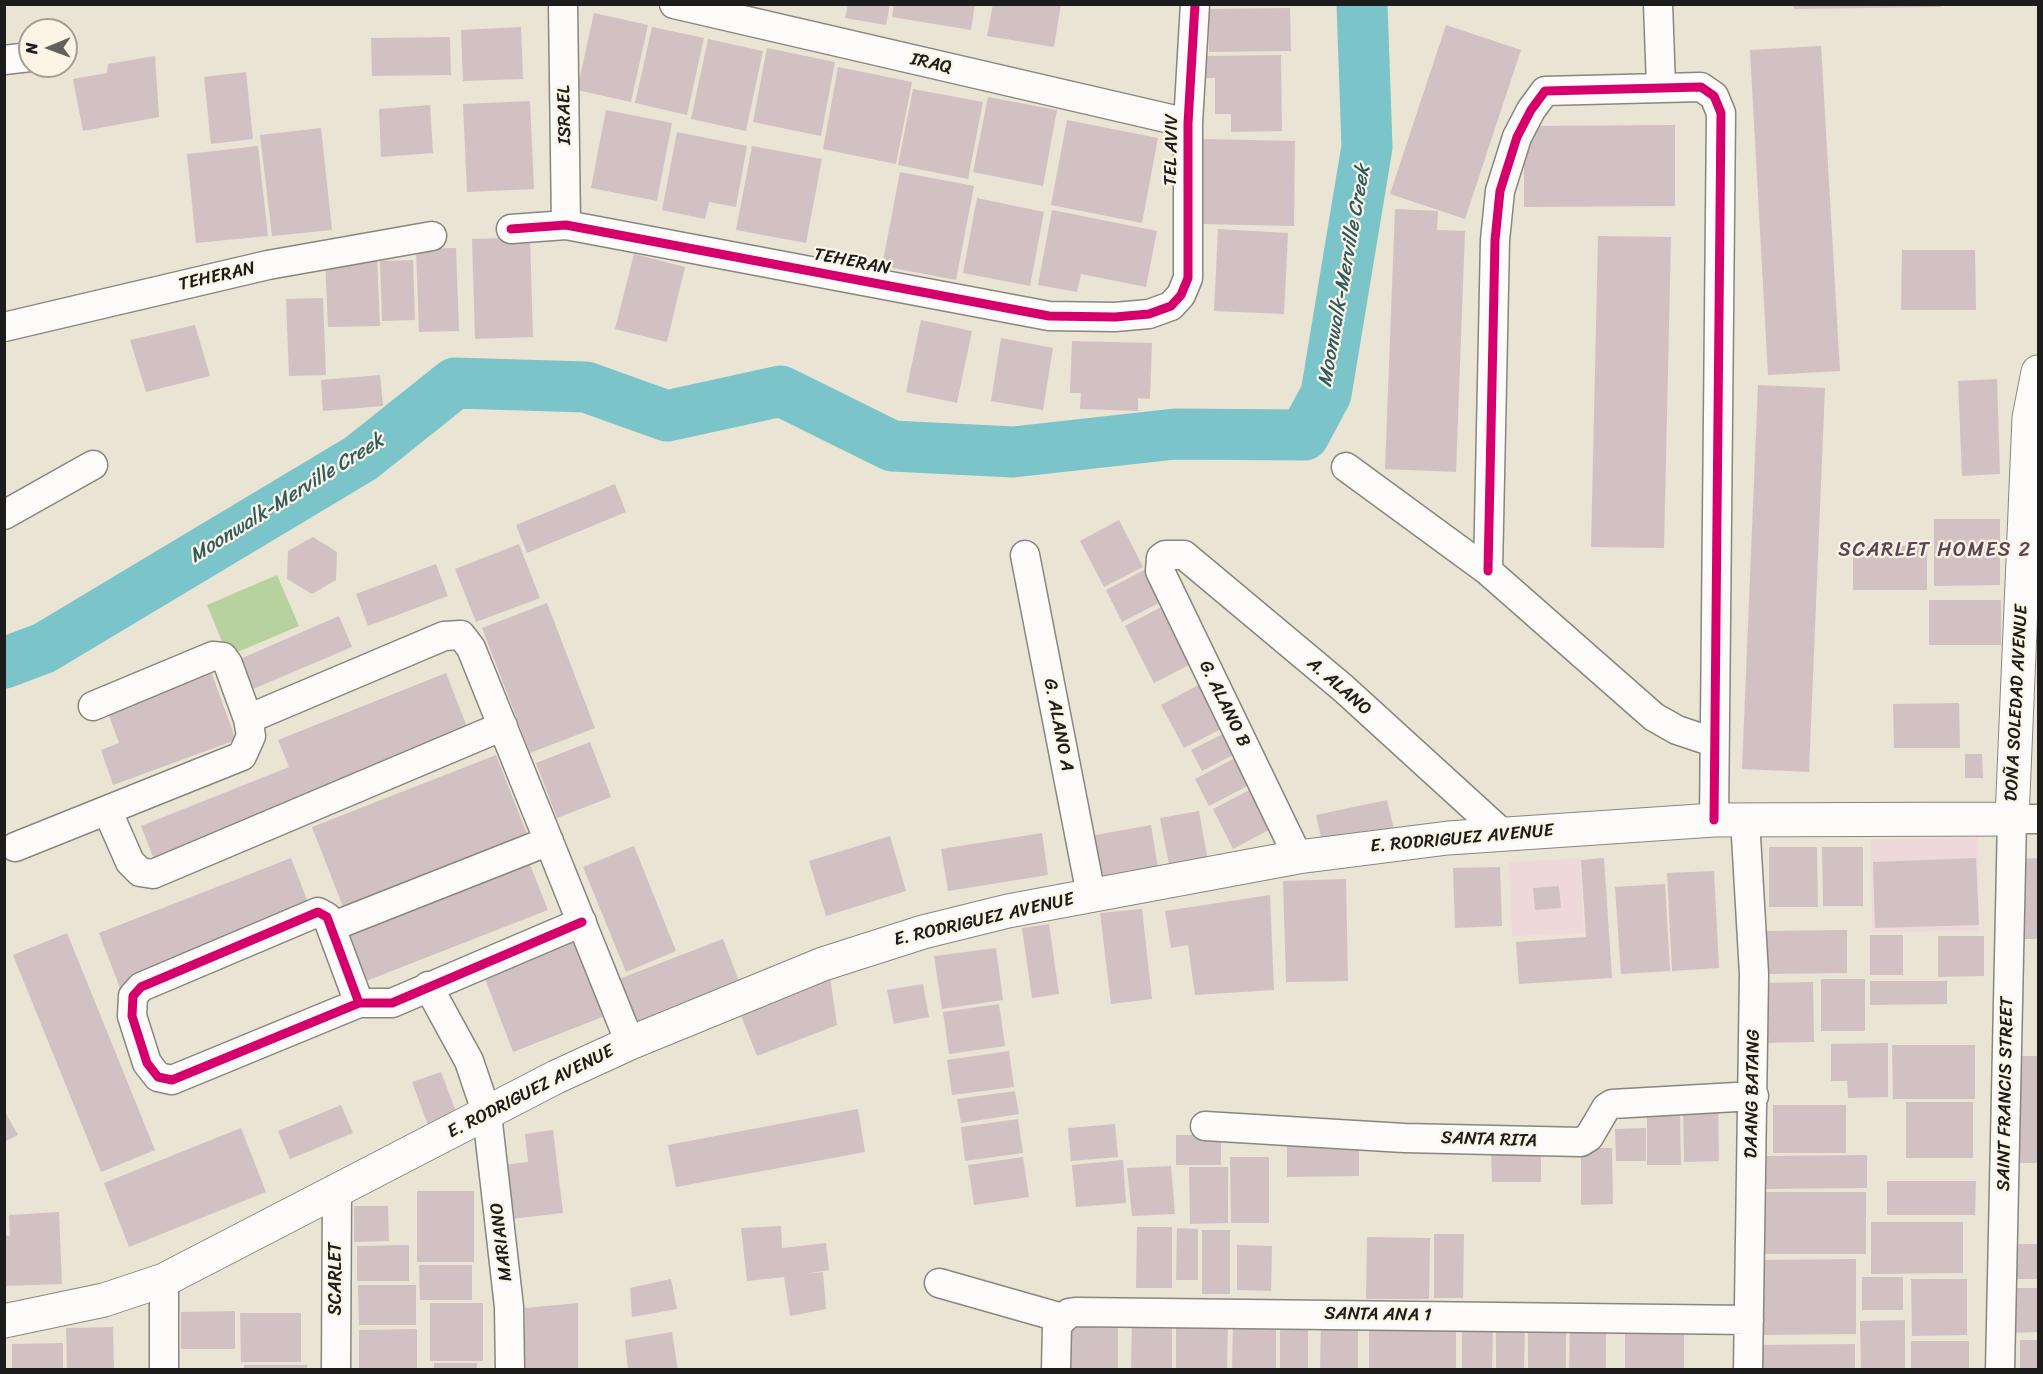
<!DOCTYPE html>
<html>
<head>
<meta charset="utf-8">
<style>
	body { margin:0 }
	#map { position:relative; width:2043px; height:1374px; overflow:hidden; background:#eae4d4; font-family:Sriracha,sans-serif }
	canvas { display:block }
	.frame { position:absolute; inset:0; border:6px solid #1c1c1c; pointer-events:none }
	.north { position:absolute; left:18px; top:18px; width:60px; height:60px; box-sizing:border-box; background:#fcf5e5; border:2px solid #a29e95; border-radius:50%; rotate:269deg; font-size:16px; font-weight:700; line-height:24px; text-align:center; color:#1c1c1c }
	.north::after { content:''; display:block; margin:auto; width:21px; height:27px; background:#64625c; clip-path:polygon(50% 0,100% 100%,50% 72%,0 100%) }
</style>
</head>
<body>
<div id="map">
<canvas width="2043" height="1374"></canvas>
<div class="frame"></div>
<div class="north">N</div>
</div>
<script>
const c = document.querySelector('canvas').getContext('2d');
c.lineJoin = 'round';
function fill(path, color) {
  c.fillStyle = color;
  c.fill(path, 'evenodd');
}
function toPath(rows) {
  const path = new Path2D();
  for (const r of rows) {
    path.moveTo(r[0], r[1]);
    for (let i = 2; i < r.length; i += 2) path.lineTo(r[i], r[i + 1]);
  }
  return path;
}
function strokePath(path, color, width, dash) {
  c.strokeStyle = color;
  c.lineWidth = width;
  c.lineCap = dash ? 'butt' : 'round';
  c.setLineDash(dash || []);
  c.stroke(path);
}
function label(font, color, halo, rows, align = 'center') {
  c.font = font + ' Sriracha,sans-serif';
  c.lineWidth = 4.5;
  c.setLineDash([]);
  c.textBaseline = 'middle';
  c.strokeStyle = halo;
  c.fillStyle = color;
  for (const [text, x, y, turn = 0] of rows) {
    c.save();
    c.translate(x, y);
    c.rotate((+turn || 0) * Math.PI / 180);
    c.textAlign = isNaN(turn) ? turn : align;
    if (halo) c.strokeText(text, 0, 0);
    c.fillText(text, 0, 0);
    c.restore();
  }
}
fill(toPath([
	[1978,837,1979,931,1872,932,1871,839],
	[1580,858,1584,933,1512,936,1509,862]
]), '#efd8da');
fill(toPath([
	[277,575,299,626,228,656,207,605]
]), '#b8d29f');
strokePath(toPath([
	[4,663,44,648,361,458,455,383,586,387,667,416,781,391,892,446,1013,452,1175,434,1304,435,1326,394,1367,147,1362,4]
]), '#7bc4ca', 51);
fill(toPath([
	[848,4,890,4,886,25,845,18],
	[894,4,975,4,971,30,892,17],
	[993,4,1061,4,1054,47,987,36],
	[1793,4,1941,4,1941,7,1794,9],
	[1290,8,1291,51,1209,52,1208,9],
	[594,13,648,25,631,102,577,90],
	[1446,25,1521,50,1465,219,1390,194],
	[521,27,523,79,463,81,461,30],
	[652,27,704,38,687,115,635,103],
	[450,37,451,75,372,76,371,38],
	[708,39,763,51,746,131,691,119],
	[1821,46,1840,371,1768,375,1750,50],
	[767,48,835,62,821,136,753,122],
	[1281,55,1282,131,1231,132,1231,114,1215,114,1215,78,1206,78,1206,56],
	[155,56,159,117,83,131,73,79,107,73,108,64],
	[838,67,912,82,896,164,823,149],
	[246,72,253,139,211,144,204,77],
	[913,89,983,102,968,179,898,165],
	[988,97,1057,110,1043,186,973,172],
	[530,101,534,189,467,192,463,104],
	[430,105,433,153,381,157,379,109],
	[606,110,672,123,657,201,591,188],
	[1067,120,1158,138,1142,223,1051,205],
	[1675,125,1675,206,1524,207,1524,126],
	[321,128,332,230,272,236,260,135],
	[677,132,747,146,736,207,709,202,705,219,662,210],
	[1203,139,1295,141,1294,226,1201,224],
	[258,146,268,236,196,243,187,154],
	[752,146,822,159,806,243,736,230],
	[900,172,974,186,956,280,882,266],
	[977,198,1044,212,1030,286,963,273],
	[1395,209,1438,211,1437,230,1465,231,1456,472,1385,469],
	[1052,210,1157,231,1146,287,1081,274,1077,292,1038,285],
	[1218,229,1288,233,1284,314,1214,311],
	[1598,236,1671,237,1664,548,1591,547],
	[530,237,533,337,475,339,472,239],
	[456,248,459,331,419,332,416,249],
	[1902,250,1975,250,1976,310,1901,310],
	[634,254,685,267,667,342,615,329],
	[377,257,380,326,328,327,325,258],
	[413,260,415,320,382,321,380,261],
	[323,298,326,375,289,376,286,299],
	[921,320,972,331,957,403,906,392],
	[195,325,210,376,146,392,130,340],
	[1001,338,1053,348,1043,410,991,401],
	[1072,341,1152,343,1150,399,1138,398,1138,411,1080,409,1081,393,1070,393],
	[380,375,383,406,323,411,321,380],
	[1997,379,2000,474,1962,476,1958,381],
	[1758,385,1825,388,1809,772,1742,769],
	[615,484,626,512,527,553,516,525],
	[1934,519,2000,519,2000,585,1934,586],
	[1119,520,1143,567,1104,587,1080,541],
	[313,537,337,552,336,580,312,594,287,579,288,551],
	[519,544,540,598,476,622,455,569],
	[1853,546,1927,546,1927,590,1853,590],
	[436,564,448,596,368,626,356,594],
	[1146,569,1163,601,1122,622,1106,590],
	[1929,600,2001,600,2001,645,1929,645],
	[547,603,595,728,530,753,482,628],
	[1167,604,1197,661,1154,683,1125,626],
	[339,616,352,647,246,692,233,662],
	[209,666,236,740,113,785,101,750,119,743,105,705],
	[446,673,471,737,155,862,141,826,289,767,278,740],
	[1200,684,1223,728,1184,748,1161,705],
	[1959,703,1960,748,1894,748,1893,704],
	[1227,732,1237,753,1202,771,1191,750],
	[590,742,611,797,557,818,536,763],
	[1965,754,1982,754,1983,778,1965,778],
	[496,755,529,839,345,912,312,827],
	[1241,755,1255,782,1209,806,1195,779],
	[1259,785,1280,824,1233,849,1213,809],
	[1387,800,1395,834,1324,850,1316,815],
	[1199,811,1208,862,1170,869,1160,818],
	[1151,825,1159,874,1098,885,1090,836],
	[1042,833,1048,875,948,891,941,849],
	[890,836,906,891,826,916,809,861],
	[634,846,676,951,626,972,583,867],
	[1769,847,1817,847,1818,907,1769,907],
	[1822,847,1863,847,1863,906,1823,906],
	[525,852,548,910,366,981,343,923],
	[291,858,312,913,120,988,99,933],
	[1604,858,1612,978,1519,984,1516,942,1586,937,1581,860],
	[1976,858,1979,925,1875,928,1873,862],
	[2038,858,2038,939,2022,939,2021,859],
	[1500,867,1502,926,1455,928,1453,868],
	[1714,871,1719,968,1672,971,1667,873],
	[1346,879,1348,981,1286,982,1283,881],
	[1665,884,1670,971,1621,974,1615,887],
	[1559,886,1561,908,1535,910,1533,888],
	[1270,895,1274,990,1195,995,1188,945,1171,948,1165,911],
	[1142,909,1152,999,1111,1004,1100,913],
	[1049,924,1059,994,1032,998,1022,928],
	[1847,930,1847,973,1766,974,1766,931],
	[67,933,155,1150,101,1172,13,955],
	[580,935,610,1014,513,1052,483,973],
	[1870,935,1903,935,1903,975,1870,975],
	[1938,936,1984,936,1984,976,1938,977],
	[723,939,740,984,634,1025,616,980],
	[996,948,1003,1000,942,1009,934,956],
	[830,977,837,1025,757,1056,740,1013],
	[1821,979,1865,979,1865,1031,1821,1031],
	[1870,981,1947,981,1947,1004,1870,1005],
	[1813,982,1814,1042,1765,1043,1764,983],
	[923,984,929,1017,894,1024,887,990],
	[999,1004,1005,1046,949,1054,943,1012],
	[1888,1043,1888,1097,1848,1098,1847,1081,1831,1081,1831,1044],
	[1892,1045,1975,1045,1975,1099,1893,1099],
	[1009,1051,1014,1087,952,1095,947,1060],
	[2017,1056,2038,1056,2038,1163,2018,1163],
	[441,1072,457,1114,428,1125,412,1082],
	[1015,1091,1019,1114,961,1123,957,1099],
	[1906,1102,1973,1102,1973,1158,1906,1158],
	[1718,1104,1719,1161,1684,1162,1683,1105],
	[341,1105,353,1133,290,1159,278,1131],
	[1773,1105,1846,1105,1846,1153,1773,1153],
	[858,1109,865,1152,676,1187,668,1145],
	[4,1110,18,1135,4,1142],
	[1680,1111,1681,1165,1647,1165,1647,1112],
	[1018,1119,1023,1153,965,1161,961,1127],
	[1115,1124,1118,1157,1071,1161,1068,1128],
	[241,1128,266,1192,129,1247,104,1183],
	[1646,1128,1646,1161,1616,1161,1615,1129],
	[553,1130,563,1213,510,1219,503,1165,528,1162,525,1134],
	[1176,1135,1221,1135,1221,1165,1176,1165],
	[1359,1140,1359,1176,1287,1177,1287,1141],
	[1491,1144,1541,1144,1541,1182,1492,1182],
	[1581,1148,1612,1148,1613,1204,1581,1205],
	[1867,1155,1867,1188,1764,1189,1764,1156],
	[1023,1157,1029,1197,974,1205,968,1165],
	[1230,1157,1269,1157,1269,1223,1231,1223],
	[1123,1160,1126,1203,1076,1207,1072,1165],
	[1171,1166,1175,1214,1132,1216,1127,1168],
	[1189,1167,1228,1167,1228,1223,1190,1224],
	[1887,1181,1976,1181,1975,1215,1887,1215],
	[417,1191,474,1191,474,1262,417,1262],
	[1761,1192,1866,1192,1866,1254,1760,1254],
	[354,1206,388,1206,389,1241,354,1242],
	[59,1212,62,1284,4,1286,4,1235,10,1236,9,1215],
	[1871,1222,1963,1222,1963,1273,1871,1274],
	[781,1226,782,1248,826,1243,829,1270,804,1274,823,1272,826,1309,790,1316,784,1277,747,1281,741,1228],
	[1137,1227,1172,1227,1172,1288,1136,1288],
	[1177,1228,1198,1229,1198,1280,1176,1280],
	[1202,1230,1230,1230,1230,1294,1202,1294],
	[1434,1234,1464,1234,1463,1298,1434,1298],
	[1367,1237,1430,1238,1429,1299,1366,1299],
	[2017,1244,2038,1244,2038,1279,2017,1279],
	[409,1245,409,1281,357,1281,357,1246],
	[1237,1245,1272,1246,1271,1291,1237,1290],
	[1856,1259,1856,1334,1760,1335,1760,1260],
	[419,1265,472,1265,472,1300,420,1300],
	[1862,1277,1903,1277,1903,1310,1862,1310],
	[671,1279,677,1309,632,1317,630,1288],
	[1911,1279,1967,1279,1967,1335,1912,1336],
	[358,1285,416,1285,416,1325,359,1325],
	[2013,1288,2038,1288,2038,1332,2013,1333],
	[430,1303,483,1303,483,1361,430,1361],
	[578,1303,578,1370,525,1370,525,1308],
	[235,1311,235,1349,181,1349,181,1312],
	[240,1313,301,1313,301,1362,241,1362],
	[1132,1320,1172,1320,1172,1370,1131,1370],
	[1176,1320,1228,1321,1227,1370,1176,1370],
	[1905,1320,1905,1370,1861,1370,1860,1321],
	[1321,1321,1358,1321,1358,1370,1320,1370],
	[1525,1321,1524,1370,1496,1370,1496,1322],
	[1528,1321,1566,1321,1566,1370,1528,1370],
	[1064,1323,1118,1324,1118,1370,1063,1370],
	[1233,1323,1276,1324,1276,1370,1232,1370],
	[1280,1323,1308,1323,1308,1370,1280,1370],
	[1462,1325,1493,1326,1492,1370,1462,1370],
	[113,1327,114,1369,67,1369,66,1328],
	[1369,1328,1456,1329,1456,1370,1369,1370],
	[417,1329,417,1368,359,1368,359,1330],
	[1570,1329,1606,1330,1606,1370,1569,1370],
	[672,1332,678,1370,628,1370,625,1340],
	[1625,1333,1684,1333,1684,1370,1625,1370],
	[2020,1340,2038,1340,2038,1370,2020,1370],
	[1911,1341,1969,1341,1969,1370,1911,1370],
	[63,1343,63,1370,12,1370,12,1344],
	[1855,1344,1855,1370,1760,1370,1760,1345],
	[434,1363,477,1363,477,1370,434,1370],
	[244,1365,307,1365,307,1370,244,1370]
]), '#d2c1c3');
const minor = toPath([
	[563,4,566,225],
	[674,4,1188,123],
	[1658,4,1661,86],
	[4,60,30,57],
	[511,229,566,225,1049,316,1115,317,1149,314,1171,306,1181,295,1188,278,1188,123,1195,4],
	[4,327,268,265,432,236],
	[1346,467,1488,571,1654,717,1677,730,1713,742],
	[4,515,93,465],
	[1025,555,1091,895],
	[1488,571,1495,240,1500,191,1517,137,1531,110,1545,91,1701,87,1714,96,1721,113,1714,820],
	[248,719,444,636,461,635,471,648,630,1043],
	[108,812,130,862,140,872,153,874,503,726],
	[1745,819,1754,974,1748,1370],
	[15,847,242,756,251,736,248,719,228,664,223,657,213,656,93,706],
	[1298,857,1160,571,1161,558,1165,555,1184,555,1343,688,1502,833],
	[331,927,549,841],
	[428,986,469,1061,487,1114,509,1307,510,1370],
	[359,1003,327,917,318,912,141,987,133,996,132,1016,147,1063,158,1077,172,1080,359,1003,392,1003,582,922],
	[1205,1126,1404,1138,1581,1142,1589,1137,1606,1108,1612,1104,1754,1096],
	[939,1283,1062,1318],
	[164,1370,164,1280],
	[336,1370,337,1189],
	[1056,1370,1057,1325,1069,1313,1077,1312,1749,1320],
	[2000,1370,2012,819,2038,819]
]);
const secondary = toPath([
	[4,1321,104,1300,164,1280,556,1077,630,1043,823,964,923,932,1008,911,1298,857,1448,838,1714,820,2012,819,2029,418,2038,372]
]);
strokePath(minor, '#89867e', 31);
strokePath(secondary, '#89867e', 35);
strokePath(minor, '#fcfbf9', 28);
strokePath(secondary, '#fcfbf9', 33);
strokePath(toPath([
	[511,229,566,225,1049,316,1115,317,1149,314,1171,306,1181,295,1188,278,1188,123,1195,4],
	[1488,571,1495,240,1500,191,1517,137,1531,110,1545,91,1701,87,1714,96,1721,113,1714,820],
	[359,1003,327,917,318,912,141,987,133,996,132,1016,147,1063,158,1077,172,1080,359,1003,392,1003,582,922]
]), '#d6006c', 9);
label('18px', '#1c1c1c', '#fcf5e5', [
	["IRAQ",931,64,13],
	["ISRAEL",565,115,-91],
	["TEL AVIV",1172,150,-89],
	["TEHERAN",852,262,11],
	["TEHERAN",217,277,-13],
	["A. ALANO",1339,687,41],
	["DOÑA SOLEDAD AVENUE",2017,703,-87],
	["G. ALANO B",1224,704,64],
	["G. ALANO A",1058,725,79],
	["E. RODRIGUEZ AVENUE",1462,839,-5],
	["E. RODRIGUEZ AVENUE",984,920,-13],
	["E. RODRIGUEZ AVENUE",531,1092,-27],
	["DAANG BATANG",1753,1094,-89],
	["SAINT FRANCIS STREET",2006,1094,-89],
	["SANTA RITA",1489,1140,2],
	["MARIANO",502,1242,-97],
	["SCARLET",336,1279,-90],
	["SANTA ANA 1",1378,1315,1]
]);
label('italic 20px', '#2f5a60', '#fcf5e5', [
	["Moonwalk-Merville Creek",1345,276,-80],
	["Moonwalk-Merville Creek",287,499,-32]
]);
c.letterSpacing = '1.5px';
label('20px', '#5d4354', '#fcf5e5', [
	["SCARLET HOMES 2",1935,551]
]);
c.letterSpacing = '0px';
</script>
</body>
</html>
